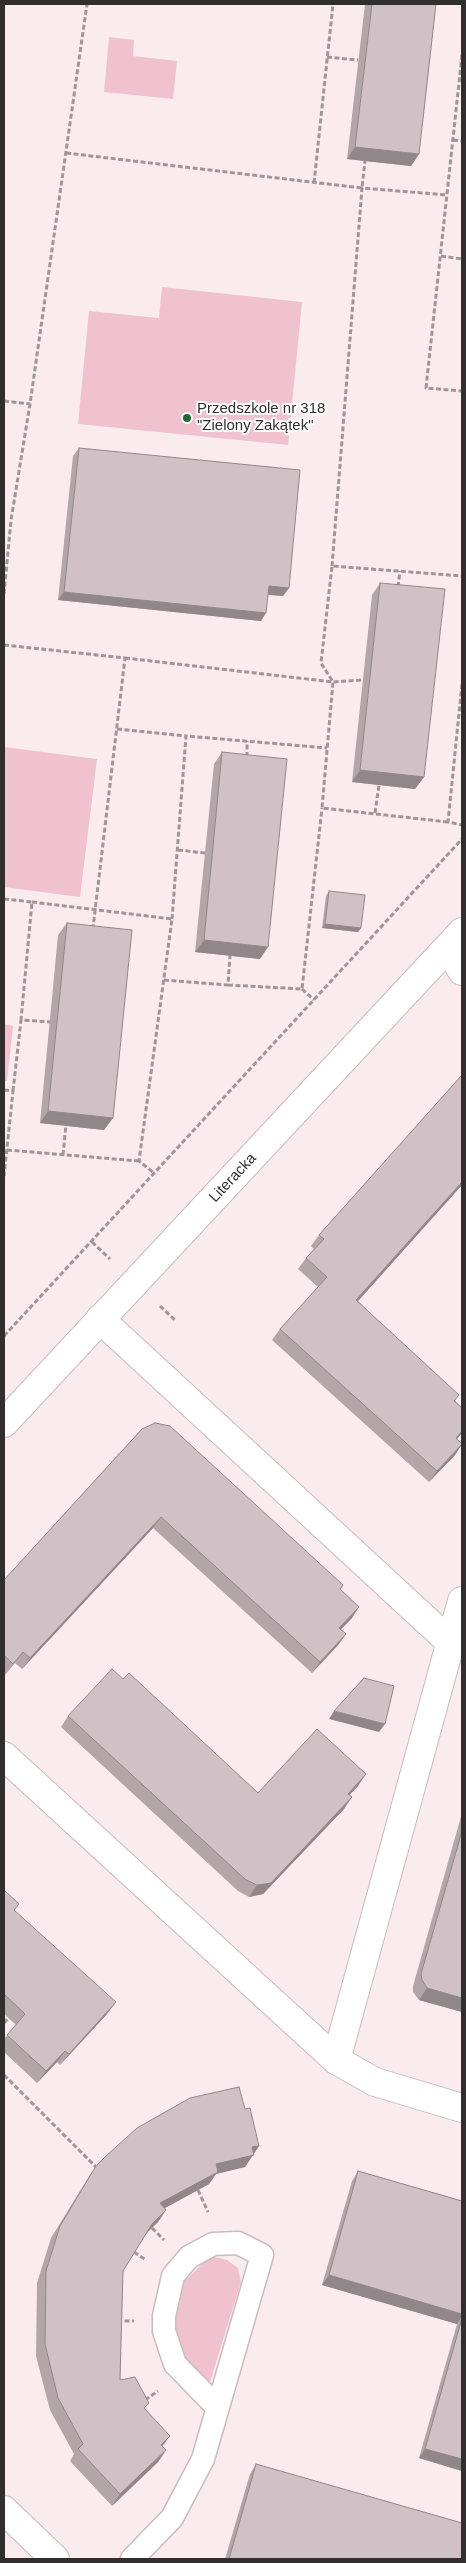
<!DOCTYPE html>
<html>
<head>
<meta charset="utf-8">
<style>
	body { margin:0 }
	#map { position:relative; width:466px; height:2563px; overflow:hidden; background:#faebef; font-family:Helvetica,sans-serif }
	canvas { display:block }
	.frame { position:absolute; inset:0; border:5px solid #322d2e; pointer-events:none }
</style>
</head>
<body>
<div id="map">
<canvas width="466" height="2563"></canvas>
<div class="frame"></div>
</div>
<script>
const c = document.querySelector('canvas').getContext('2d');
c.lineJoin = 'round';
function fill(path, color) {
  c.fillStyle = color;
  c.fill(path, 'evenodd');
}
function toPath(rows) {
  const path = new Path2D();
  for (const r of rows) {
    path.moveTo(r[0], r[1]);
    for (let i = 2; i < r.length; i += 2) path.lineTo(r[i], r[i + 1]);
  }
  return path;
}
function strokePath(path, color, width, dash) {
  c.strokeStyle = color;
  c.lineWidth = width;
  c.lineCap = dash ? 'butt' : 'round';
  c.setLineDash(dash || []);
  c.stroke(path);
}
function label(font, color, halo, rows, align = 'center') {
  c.font = font + ' Helvetica,sans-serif';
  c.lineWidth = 4;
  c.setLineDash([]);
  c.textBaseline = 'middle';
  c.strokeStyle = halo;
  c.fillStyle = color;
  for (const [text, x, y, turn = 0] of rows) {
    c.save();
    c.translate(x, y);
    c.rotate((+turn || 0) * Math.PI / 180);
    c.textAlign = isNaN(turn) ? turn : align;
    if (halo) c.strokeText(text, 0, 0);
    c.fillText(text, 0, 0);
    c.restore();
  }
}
fill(toPath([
	[109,37,134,40,133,56,177,61,173,99,104,92],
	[162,287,302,302,288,445,78,424,89,311,159,318],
	[4,747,97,759,80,897,4,887],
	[4,1024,13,1026,7,1081,4,1081],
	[215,2257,227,2260,238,2268,241,2282,210,2382,197,2374,180,2352,173,2325,178,2293,185,2281,204,2262]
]), '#f0c2cf');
const service = toPath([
	[132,2559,172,2518,203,2459,262,2255,238,2243,213,2244,189,2257,173,2276,164,2316,164,2331,175,2364,217,2407]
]);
const minor = toPath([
	[448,948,462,971],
	[100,1319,450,1642,462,1646],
	[4,1423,462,932],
	[4,1756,336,2060,375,2082,462,2108],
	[336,2060,462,1601],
	[4,2510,55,2559]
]);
strokePath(service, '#c9bbbf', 25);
strokePath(minor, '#c9bbbf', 30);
strokePath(toPath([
	[462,55,426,388,462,391],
	[327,57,358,60],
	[453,140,462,141],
	[66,153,362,188,365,161],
	[314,183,333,4],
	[441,256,462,259],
	[4,401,30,404],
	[332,566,362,188,447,195],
	[398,587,400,571],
	[4,594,11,520,30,404,87,4],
	[4,645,125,658,93,928],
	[125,658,333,682,362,680],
	[462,684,448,822,462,825],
	[117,729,186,736],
	[247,757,247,741],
	[375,813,379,785],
	[448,822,322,808,333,682,321,663,332,566,462,576],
	[178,850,205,853],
	[4,899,32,902,21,1020],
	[32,902,172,919,139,1161,154,1173],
	[172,919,186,736,327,748],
	[164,980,228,985,230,956],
	[228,985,302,989,322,808],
	[302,989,314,1000],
	[4,1090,13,1091,4,1176],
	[13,1091,21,1020,50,1022],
	[7,1150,139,1161],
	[63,1155,66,1125],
	[92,1242,110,1259],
	[160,1306,176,1321],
	[4,1336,462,839],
	[4,2023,10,2016],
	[4,2075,97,2168],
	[198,2190,208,2212],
	[152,2228,164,2240],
	[134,2252,146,2260],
	[117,2321,134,2321],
	[145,2400,158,2391]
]), '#a09698', 3, [5, 2.5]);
strokePath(service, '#fff', 22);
strokePath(minor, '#fff', 28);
fill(toPath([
	[365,4,436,4,419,154,411,166,347,159],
	[79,448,289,588,283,596,268,595,261,621,58,600,73,456],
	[380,583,424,777,415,789,352,782,372,595],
	[222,752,260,959,195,952,214,764],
	[329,891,361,928,358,932,322,928,326,896],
	[67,923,113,1118,104,1130,40,1123,58,935],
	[462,1075,462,1185,358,1301,462,1408,462,1433,457,1439,462,1444,455,1455,429,1482,272,1340,280,1329,318,1287,298,1269,306,1258,314,1249,311,1246,319,1235],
	[142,1429,343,1585,340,1590,352,1618,340,1630,346,1634,338,1645,312,1673,153,1528,22,1669,15,1663,5,1675,4,1674,4,1580],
	[68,1716,258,1793,358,1786,349,1795,344,1809,263,1894,249,1897,238,1891,61,1727],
	[462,1813,462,2012,419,2000,413,1992,413,1986],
	[4,1890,14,1910,107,2014,60,2065,57,2062,37,2083,4,2052,4,2039,16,2025,4,2014],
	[245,2109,259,2146,245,2167,216,2174,209,2184,165,2208,166,2210,158,2222,146,2234,123,2271,120,2380,145,2409,162,2446,166,2450,158,2462,112,2506,70,2461,74,2454,50,2410,36,2356,37,2283,51,2238,88,2178,96,2166],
	[358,2171,462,2201,462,2471,419,2458,457,2324,322,2285,352,2181],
	[256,2464,462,2559,225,2559,250,2474]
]), '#b2a6a9');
fill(toPath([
	[355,147,419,154,411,166,347,159],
	[269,586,289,588,283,596,263,594],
	[64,592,266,613,261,621,58,600],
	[360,770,424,777,415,789,352,782],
	[325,924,361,928,358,932,322,928],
	[204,940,268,947,260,959,195,952],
	[48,1111,113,1118,104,1130,40,1123],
	[462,1182,462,1185,349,1311,356,1300],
	[462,1431,462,1433,448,1449,456,1438],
	[462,1444,455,1455,429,1482,437,1471],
	[161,1517,153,1528,22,1669,30,1658],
	[359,1607,352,1618,331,1640,339,1628],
	[346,1634,338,1645,312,1673,320,1662],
	[334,1711,385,1724,379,1732,329,1719],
	[366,1774,358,1786,340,1805,348,1794],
	[352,1797,344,1809,263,1894,249,1897,257,1885],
	[427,1988,462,1998,462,2012,419,2000],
	[116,2002,107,2014,60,2065,69,2054],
	[65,2051,57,2062,37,2083,46,2071],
	[259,2146,245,2167,216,2174,209,2184,152,2215,160,2203,216,2164,252,2147],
	[166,2210,158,2222,143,2236,152,2224],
	[329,2275,462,2314,462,2316,457,2324,322,2285],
	[170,2436,161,2448,161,2445],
	[425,2449,462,2459,462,2471,419,2458],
	[166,2450,158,2462,112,2506,120,2494]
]), '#91878a');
const building = toPath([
	[372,4,436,4,419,154,355,147,372,4],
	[79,448,300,470,289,588,269,586,266,613,64,592,79,448],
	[380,583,445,589,424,777,360,770,380,583],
	[222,752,287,759,268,947,204,940,222,752],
	[329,891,365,895,361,928,325,924,329,891],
	[67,923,132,930,113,1118,48,1111,67,923],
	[462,1075,462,1182,356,1300,459,1395,454,1401,462,1408,462,1431,456,1438,462,1444,437,1471,280,1329,327,1277,306,1258,324,1239,319,1235,462,1075],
	[155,1423,170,1426,343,1585,340,1589,359,1607,339,1628,346,1634,320,1662,161,1517,30,1658,23,1652,13,1664,4,1655,4,1580,142,1429,155,1423],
	[112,1669,123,1679,129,1673,258,1793,317,1729,366,1774,348,1794,352,1797,271,1883,257,1885,246,1880,68,1716,112,1669],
	[364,1678,394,1686,385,1724,334,1711,364,1678],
	[462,1831,462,1998,427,1988,422,1980,421,1974,462,1831],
	[4,1890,19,1904,14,1910,116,2002,69,2054,65,2051,46,2071,7,2035,25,2014,4,1994,4,1890],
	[239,2087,245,2109,250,2108,259,2146,252,2147,254,2155,216,2164,218,2172,160,2203,166,2210,152,2224,123,2271,120,2380,135,2377,149,2403,144,2408,170,2436,161,2445,166,2450,120,2494,78,2449,83,2444,58,2398,45,2344,46,2271,60,2226,96,2166,106,2156,137,2128,190,2098,239,2087],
	[358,2171,462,2201,462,2314,329,2275,358,2171],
	[462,2318,462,2459,425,2449,462,2318],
	[256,2464,462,2523,462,2559,229,2559,256,2464]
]);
fill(building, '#cfc1c5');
strokePath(building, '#91878a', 1);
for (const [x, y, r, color] of [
	[187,418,5,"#206733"]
]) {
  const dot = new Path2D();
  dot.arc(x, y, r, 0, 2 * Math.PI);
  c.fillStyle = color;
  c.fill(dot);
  strokePath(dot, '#fff', 2);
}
label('15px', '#322d2e', '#fff', [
	["Przedszkole nr 318",197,409],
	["\"Zielony Zakątek\"",197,426]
], 'left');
label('15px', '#322d2e', '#fff', [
	["Literacka",233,1178,-47]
]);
</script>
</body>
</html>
